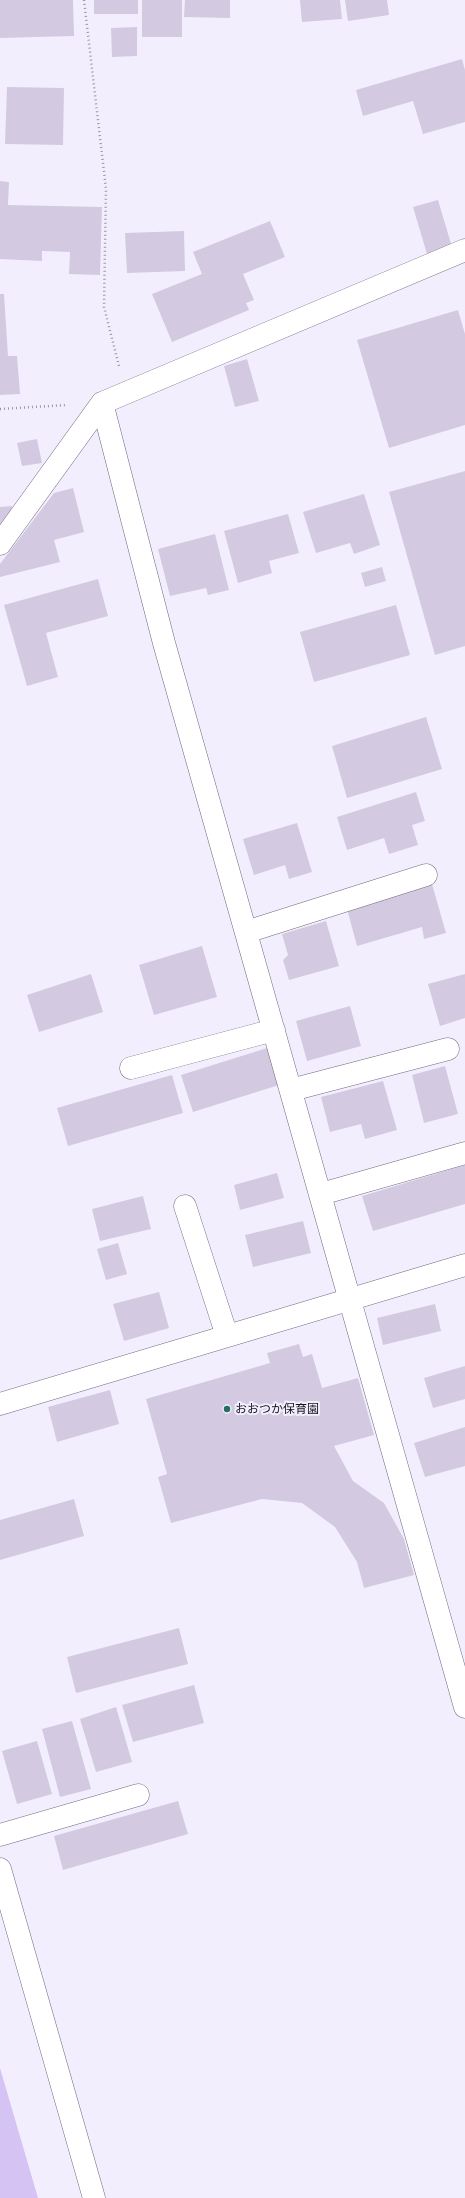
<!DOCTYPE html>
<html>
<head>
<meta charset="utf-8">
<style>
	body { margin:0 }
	canvas { display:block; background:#f3eefd }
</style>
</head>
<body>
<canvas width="465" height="2198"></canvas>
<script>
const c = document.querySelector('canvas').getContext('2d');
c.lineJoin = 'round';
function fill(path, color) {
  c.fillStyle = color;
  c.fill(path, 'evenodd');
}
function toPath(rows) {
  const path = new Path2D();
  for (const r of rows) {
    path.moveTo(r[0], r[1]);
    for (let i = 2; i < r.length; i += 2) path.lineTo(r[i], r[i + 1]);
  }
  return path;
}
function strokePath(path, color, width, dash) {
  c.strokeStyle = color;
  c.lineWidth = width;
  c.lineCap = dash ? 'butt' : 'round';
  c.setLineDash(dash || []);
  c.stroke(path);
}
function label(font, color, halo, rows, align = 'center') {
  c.font = font + ' Cabin,"Noto Sans JP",sans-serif';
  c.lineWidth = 4;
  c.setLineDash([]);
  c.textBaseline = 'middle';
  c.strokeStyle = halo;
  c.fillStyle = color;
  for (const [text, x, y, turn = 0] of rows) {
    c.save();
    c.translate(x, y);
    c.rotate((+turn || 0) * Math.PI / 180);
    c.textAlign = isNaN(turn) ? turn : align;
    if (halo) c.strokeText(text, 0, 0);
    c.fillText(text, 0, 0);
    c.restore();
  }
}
fill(toPath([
	[0,2068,38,2198,0,2198]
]), '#d5c3f4');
fill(toPath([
	[0,0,73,0,74,36,0,38],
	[94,0,138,0,138,14,94,14],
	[142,0,182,0,182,37,142,37],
	[185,0,230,0,230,18,184,17],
	[300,0,340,0,342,19,302,22],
	[345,0,387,0,389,15,348,21],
	[137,27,137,56,112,57,111,28],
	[462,59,465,70,465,122,423,134,413,101,363,116,356,90],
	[7,87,64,88,63,145,5,144],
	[0,181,9,182,8,205,102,207,100,275,69,274,70,252,42,251,42,261,0,259],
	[438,200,452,247,427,254,413,207],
	[270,221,285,257,243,274,254,300,246,303,249,310,172,342,152,294,202,274,193,252],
	[184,231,185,271,127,273,125,233],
	[0,294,4,294,8,356,17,356,20,394,0,395],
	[458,310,465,334,465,425,389,448,357,340],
	[247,359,259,401,235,407,224,366],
	[37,439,42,463,22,466,17,443],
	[465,471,465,646,435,655,389,492],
	[73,488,84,532,54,540,60,562,0,577,0,564,54,493],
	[364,494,380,545,354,554,350,543,316,553,303,512],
	[12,506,13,518,0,537,0,507],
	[288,514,299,553,269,561,272,573,238,583,224,531],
	[215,534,229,590,208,595,206,588,170,596,158,549],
	[382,567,386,581,365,587,361,573],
	[98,579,108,616,46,633,58,677,27,686,4,605],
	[396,605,410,655,314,682,300,632],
	[426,717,442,769,347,798,332,746],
	[416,792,425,821,412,825,418,845,389,854,384,838,347,850,337,817],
	[297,823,312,872,289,879,285,865,254,875,243,839],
	[432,884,446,933,424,939,422,927,357,946,347,909],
	[326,921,339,966,289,980,283,960,288,955,282,934],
	[202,946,217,997,154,1015,139,965],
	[91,974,103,1012,39,1032,27,995],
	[465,974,465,1018,440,1026,428,984],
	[350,1006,361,1046,307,1061,296,1021],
	[267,1048,279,1085,193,1112,181,1075],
	[445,1066,458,1114,424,1123,412,1075],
	[172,1075,183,1113,68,1146,57,1108],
	[383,1081,397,1130,365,1139,361,1124,330,1132,321,1097],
	[465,1165,465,1204,373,1231,362,1196],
	[277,1173,284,1198,240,1210,234,1185],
	[143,1196,151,1229,100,1241,92,1209],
	[303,1221,311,1253,253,1267,245,1235],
	[118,1243,127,1274,106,1280,97,1249],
	[159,1292,169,1328,124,1341,113,1304],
	[435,1304,441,1331,383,1345,377,1318],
	[299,1344,303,1357,312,1354,322,1388,358,1378,374,1435,334,1446,353,1481,384,1503,404,1539,414,1575,364,1588,357,1562,335,1527,302,1503,262,1499,171,1523,158,1477,167,1474,146,1399,270,1363,267,1353],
	[465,1366,465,1399,433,1408,424,1378],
	[110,1390,119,1424,57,1442,48,1407],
	[465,1427,465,1466,425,1477,414,1443],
	[74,1499,84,1536,0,1560,0,1520],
	[179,1628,188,1664,76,1693,67,1657],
	[194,1685,204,1723,133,1742,122,1705],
	[116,1707,132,1762,96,1772,80,1719],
	[72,1721,91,1789,60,1797,42,1729],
	[37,1741,52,1794,17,1804,2,1751],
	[178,1801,188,1834,63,1870,54,1836]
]), '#d3cae2');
const minor = toPath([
	[102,403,164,643,465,1707],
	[0,544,102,403,465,250],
	[246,932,426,875],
	[131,1068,274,1030],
	[291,1090,448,1049],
	[321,1194,465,1153],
	[185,1206,227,1336],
	[0,1404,465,1265],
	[0,1835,138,1795],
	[0,1869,94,2198]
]);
strokePath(minor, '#726a7f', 23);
strokePath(toPath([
	[84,0,106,189,104,307,119,366],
	[0,409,67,405]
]), '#9a96a2', 2.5, [1, 3]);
strokePath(minor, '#fff', 22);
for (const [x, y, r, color] of [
	[227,1409,4,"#276d60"]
]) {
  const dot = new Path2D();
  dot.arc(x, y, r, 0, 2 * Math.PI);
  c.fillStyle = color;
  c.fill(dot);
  strokePath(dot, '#f3eefd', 1.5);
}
label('12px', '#18151d', '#f3eefd', [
	["おおつか保育園",235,1409]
], 'left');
</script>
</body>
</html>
